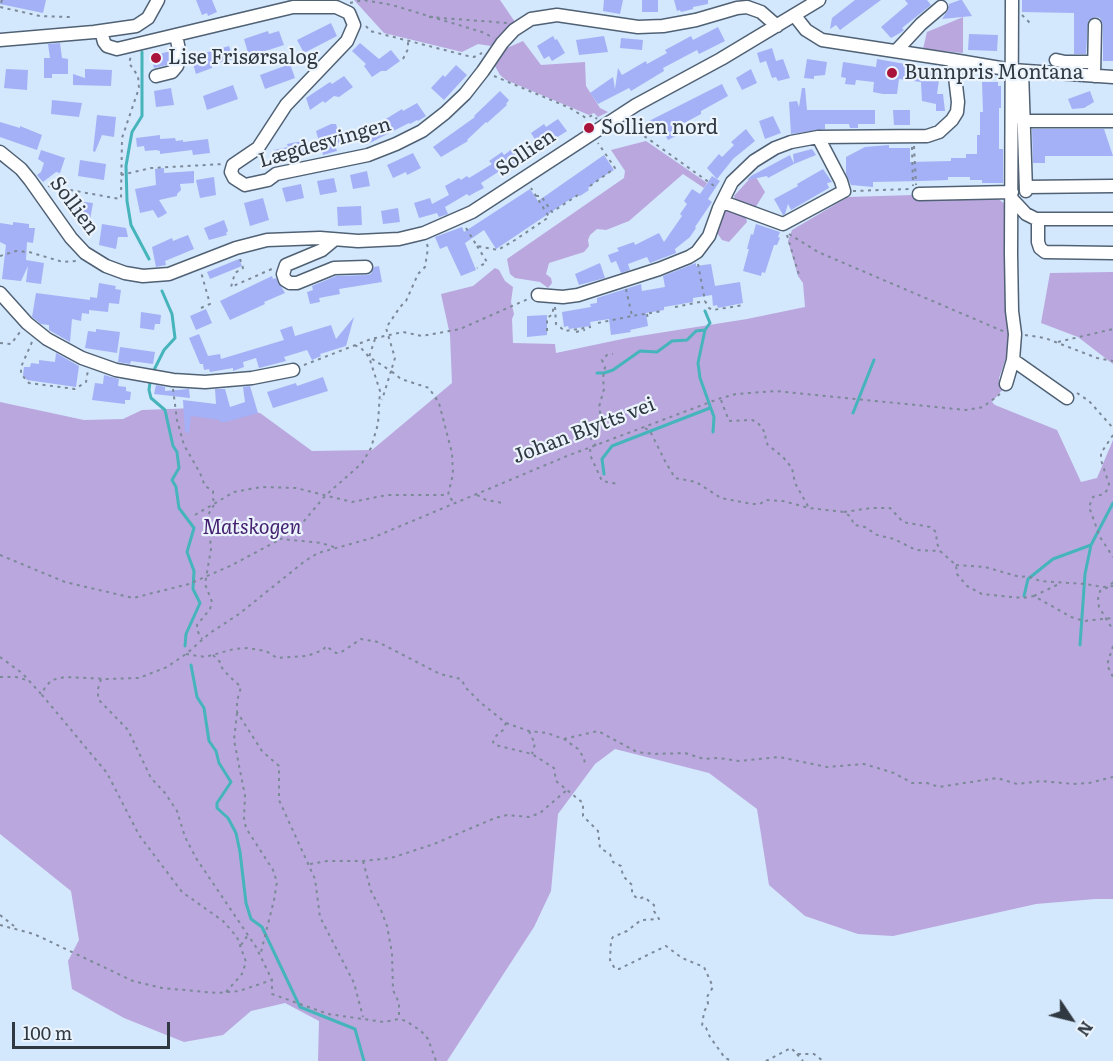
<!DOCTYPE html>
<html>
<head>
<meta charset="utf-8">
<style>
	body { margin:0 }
	#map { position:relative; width:1113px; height:1061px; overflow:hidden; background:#d3e7fd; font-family:Literata,serif }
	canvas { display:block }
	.north { position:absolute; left:1041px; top:989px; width:60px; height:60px; -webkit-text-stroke:4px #ebf3fc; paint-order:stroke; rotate:125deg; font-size:16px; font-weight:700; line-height:24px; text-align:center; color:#303841 }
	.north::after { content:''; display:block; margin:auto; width:21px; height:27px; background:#303841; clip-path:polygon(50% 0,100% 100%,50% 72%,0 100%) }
	.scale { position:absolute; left:12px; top:1022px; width:158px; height:27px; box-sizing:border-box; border:3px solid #303841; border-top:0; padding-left:8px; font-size:18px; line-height:21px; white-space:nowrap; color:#303841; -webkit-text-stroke:4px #ebf3fc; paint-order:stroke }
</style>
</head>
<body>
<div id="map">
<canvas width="1113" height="1061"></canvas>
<div class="north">N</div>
<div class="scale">100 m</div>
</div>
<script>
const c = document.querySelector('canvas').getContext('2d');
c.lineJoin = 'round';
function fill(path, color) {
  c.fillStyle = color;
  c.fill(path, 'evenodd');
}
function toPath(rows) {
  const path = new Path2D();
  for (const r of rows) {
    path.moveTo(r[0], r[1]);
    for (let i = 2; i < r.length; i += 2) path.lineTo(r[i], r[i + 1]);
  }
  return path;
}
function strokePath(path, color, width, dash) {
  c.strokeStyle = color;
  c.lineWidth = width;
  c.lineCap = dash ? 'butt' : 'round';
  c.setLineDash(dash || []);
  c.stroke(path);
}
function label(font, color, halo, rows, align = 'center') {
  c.font = font + ' Literata,serif';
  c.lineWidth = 4.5;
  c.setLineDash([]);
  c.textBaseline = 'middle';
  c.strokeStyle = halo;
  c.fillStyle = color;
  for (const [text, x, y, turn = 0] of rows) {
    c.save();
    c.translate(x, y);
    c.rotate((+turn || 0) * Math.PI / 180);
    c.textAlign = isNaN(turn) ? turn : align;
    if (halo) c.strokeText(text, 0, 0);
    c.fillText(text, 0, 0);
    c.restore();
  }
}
fill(toPath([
	[354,0,500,0,515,22,491,46,478,44,462,52,384,33],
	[963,17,963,53,923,49,927,32],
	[523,41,541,65,585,62,586,86,600,108,608,112,598,117,594,113,589,115,506,80,500,75,495,66,507,48],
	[646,141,707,183,704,188,683,174,629,221,606,230,597,229,590,235,588,240,589,246,584,252,549,263,546,274,551,278,552,283,548,288,540,282,515,278,510,274,507,259,624,178,625,171,611,150],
	[754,174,765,192,755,208,736,204,734,196],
	[914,195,915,198,997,198,1005,204,1009,337,1006,358,999,378,1002,390,992,402,995,405,1057,430,1081,482,1097,478,1113,440,1113,899,1095,899,1036,904,893,936,858,934,805,916,769,885,757,809,709,773,615,749,595,764,558,814,551,891,534,927,447,1061,318,1061,319,1021,285,1003,251,1011,223,1035,184,1042,124,1018,72,989,68,961,79,940,71,891,0,834,0,402,84,420,123,419,142,410,195,408,260,413,312,451,372,450,452,383,450,335,441,294,473,286,495,268,499,270,505,281,513,287,511,302,514,314,512,319,513,343,555,344,556,353,627,338,747,319,805,307,803,283,798,276,788,241,792,230,848,197],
	[725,206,745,214,747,222,729,242,722,240,715,230],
	[1113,272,1113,364,1078,337,1041,323,1050,273]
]), '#baa7de');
strokePath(toPath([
	[142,52,142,116,132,132,130,143,126,166,127,201,131,225,149,259],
	[705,330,698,363,700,378,714,417,713,432],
	[153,372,164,350,175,338,172,314,162,291],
	[597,373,604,373,613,370,640,351,657,352,672,341,687,340,696,331,705,330,710,323,705,311],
	[150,382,149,390,151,398,165,410,173,446,177,452,179,468,172,480,176,487,179,508,194,528,187,552,194,571,193,589,200,603,186,634,185,646],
	[853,413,874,360],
	[604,474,602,459,612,446,710,408],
	[1024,596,1028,579,1053,559,1091,545],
	[1080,645,1085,574,1091,545,1113,503],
	[191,665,197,697,204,708,209,741,216,751,219,763,231,782,217,803,217,808,228,818,236,833,240,852,246,903,251,919,262,927,300,1007,355,1029,364,1061]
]), '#46b4bb', 3);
fill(toPath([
	[0,0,46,0,43,13,0,4],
	[196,0,212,0,217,12,208,16,207,13,202,15],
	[604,0,623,0,620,14,603,11],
	[642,0,658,0,658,12,642,12],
	[674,0,708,0,708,4,693,7,693,9,681,12,680,10,677,11],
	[855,0,881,0,840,30,836,25,830,29,832,18],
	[905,0,927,0,931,5,902,28,904,30,900,33,891,38,881,27,908,4],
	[960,0,962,0,972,16,942,19,948,10,949,4],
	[1022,0,1113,0,1113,61,1103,61,1103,25,1100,18,1095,17,1088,21,1086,54,1074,54,1074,13,1022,12],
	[331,23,337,36,304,53,297,40],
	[718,27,725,41,699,54,697,50,663,68,664,71,631,91,629,88,598,104,590,93,613,77,615,89,618,68,622,75,646,61,647,64,667,53,665,50,691,36,693,40],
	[268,31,269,34,279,31,284,45,253,55,252,52,248,53,244,39],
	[969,34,998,35,997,51,968,50],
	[553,36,555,40,557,39,565,53,552,61,549,56,544,59,537,46],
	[604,36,608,52,579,55,576,40],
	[621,38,643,40,642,50,620,48],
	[60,43,62,58,68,59,68,74,52,74,52,78,44,78,44,58,50,58,48,44],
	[360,43,379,59,391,50,400,61,386,71,381,71,372,77,364,66,366,64,352,51],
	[229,46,233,59,212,65,212,68,196,74,191,57],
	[772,48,776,61,783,59,790,78,778,81,776,77,772,78,766,61,760,63,757,53],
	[171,51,172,55,167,65,154,68,151,56],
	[807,59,827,62,825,75,814,76,814,79,804,78],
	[877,59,928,68,927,71,940,73,937,94,943,94,945,111,936,111,936,104,922,101,921,82,899,79,897,94,883,94,873,92,874,82,856,80,855,85,845,84,846,78,841,77,843,62,876,67],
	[290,64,295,78,265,89,260,75],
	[456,65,467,75,444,100,431,88,443,75,445,77],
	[6,69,28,70,27,90,4,88],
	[85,69,112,70,111,86,73,85,73,74,85,78],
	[751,69,757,83,742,90,736,78],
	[344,76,353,87,339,97,334,96,325,103,323,101,310,110,306,98,330,82,332,84],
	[982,82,998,82,998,86,1001,86,1001,108,999,108,999,149,1003,149,1003,183,982,183,982,180,970,180,970,177,948,177,948,180,921,181,873,182,873,187,851,185,846,174,846,157,865,147,889,145,889,148,910,148,910,162,951,161,951,158,966,158,966,154,977,154,977,135,980,135,980,112,983,112],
	[722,84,728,96,701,111,701,114,673,129,676,136,668,140,664,133,654,135,647,122],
	[233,85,238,99,207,110,203,96],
	[171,88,174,105,156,107,154,91],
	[802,88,805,88,807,110,875,110,875,124,858,124,858,128,850,128,849,124,825,124,825,129,791,134,789,102,797,101,799,107],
	[500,91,509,100,506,104,507,105,487,123,486,122,467,140,468,141,441,157,433,147,475,117,474,116],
	[1090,91,1094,102,1084,108,1072,109,1068,99],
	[52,100,82,103,79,117,51,114],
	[417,103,426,116,418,121,417,120,410,124,409,123,366,145,363,143,360,144,358,140,352,143,348,135,381,122,402,109,403,111],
	[893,110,910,110,910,125,894,125],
	[97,115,116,117,114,137,102,135,95,152,93,151],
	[773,116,781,133,765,139,759,121],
	[558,119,567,131,553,140,552,138,539,146,531,133,544,124,546,127],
	[0,122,20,128,20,126,42,135,37,150,0,137],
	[331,124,336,124,341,142,335,145,337,151,323,155,316,131],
	[746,129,755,141,733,159,717,179,707,168,719,154,722,157,734,145,731,142],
	[1032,129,1104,129,1113,156,1045,156,1045,163,1033,163],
	[160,135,160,139,175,138,176,141,183,140,183,142,208,139,210,153,193,155,192,150,160,154,160,151,156,150,145,151,144,146,137,147,136,138],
	[302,141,305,155,296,157,294,161,277,164,274,150,288,147,287,144],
	[516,146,525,159,512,168,510,166,506,167,481,183,484,188,476,192,469,196,467,194,445,207,448,214,439,217,437,213,419,218,414,203,430,198,432,204,449,195,445,186,459,178,461,180,467,176,469,178,492,164,489,161,502,152,504,155],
	[812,149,816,155,794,164,793,154],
	[41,150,65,158,60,173,56,172,43,182,37,175,41,172,44,163,38,159],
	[413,153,421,168,407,175,406,172,393,178,387,165],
	[604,155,614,170,599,179,588,188,589,190,580,196,578,195,569,200,496,249,484,230,465,243,476,270,461,276,447,246,440,249,435,237,462,227,464,232,530,189,538,201],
	[790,155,794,164,768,178,767,176,747,180,751,176],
	[80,160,106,164,104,180,78,176],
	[164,168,164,173,194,171,194,183,180,184,181,190,177,194,177,196,159,200,167,213,162,216,158,218,153,210,140,213,135,189,156,185,155,169],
	[823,169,832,182,827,183,829,188,791,210,788,204,785,214,783,215,774,199,798,186,797,184],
	[367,171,370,186,353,189,350,175],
	[712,176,720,181,708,199,712,202,695,227,696,228,690,237,675,249,676,253,650,263,647,257,628,264,630,270,621,273,616,261,611,263,608,255,619,251,617,248,634,242,635,245,659,233,664,242,682,216,680,214,687,204,684,201,692,189,700,194],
	[214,177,216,195,200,198,196,180],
	[334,178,337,192,320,195,317,181],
	[301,184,304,198,286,202,282,188],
	[263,198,269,220,250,226,244,203],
	[76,201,93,203,90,220,74,218],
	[361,206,362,225,338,226,337,207],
	[398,208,400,222,383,224,381,211],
	[224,220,228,231,226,233,227,235,209,240,204,228],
	[13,222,29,224,29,228,35,228,33,243,27,242,26,260,44,263,41,284,26,282,28,266,21,281,2,279,6,245,0,242,0,223,13,225],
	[102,224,126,228,128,237,118,237,116,249,99,245],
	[756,224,780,232,778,237,780,238,777,245,774,245,765,273,762,272,761,276,743,271,749,249,747,249,751,234,753,235],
	[188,235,194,249,165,261,166,265,156,267,152,247,172,238,173,241],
	[239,259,242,266,210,279,207,272],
	[600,263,605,278,579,285,575,274],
	[696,263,696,266,711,264,715,286,740,282,743,303,718,308,717,305,713,306,712,295,693,298,693,302,664,307,664,310,646,313,648,326,630,330,631,332,611,335,609,319,590,322,591,326,569,329,568,326,564,327,562,312,591,307,590,304,597,303,597,298,641,284,642,291,665,287,663,276],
	[379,266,382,282,339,289,340,294,319,298,320,302,310,304,307,292,313,290,312,286,336,276,367,275,371,274,374,267],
	[272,276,273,279,276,278,285,293,264,302,265,304,230,320,220,301],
	[99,283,116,286,115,289,121,290,119,304,109,303,108,312,89,310,89,314,82,313,81,321,72,319,70,342,49,330,49,325,41,324,32,317,36,293,90,300,90,297,97,298],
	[206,309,212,323,196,330,190,316],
	[141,312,161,315,160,324,155,324,154,330,140,328],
	[547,315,547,335,527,337,527,316],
	[354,317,346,346,320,354,321,356,312,360,307,350,284,357,286,361,259,368,256,358,243,362,244,367,233,371,233,368,210,372,209,369,204,370,203,364,200,364,189,338,199,334,208,356,220,354,221,359,284,340,280,330,292,326,295,336,331,325,336,339],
	[96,329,120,332,117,353,85,348,88,331,96,332],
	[120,347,155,352,153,364,131,361,130,364,118,362],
	[56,353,79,366,76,387,27,380,23,375,24,367,30,367,31,363,39,364,39,360,55,362],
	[104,375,119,379,118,386,126,387,126,391,131,392,130,400,125,400,125,404,92,400,95,383,103,384],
	[323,377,328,391,273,408,267,392,296,383,297,386],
	[156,385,165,387,165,391,189,389,190,398,154,394],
	[250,386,258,413,226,422,219,422,220,420,191,416,189,433,185,432,183,400,216,404,215,389,225,389,230,407,245,402,243,387]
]), '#a4b1f6');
const minor = toPath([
	[101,31,104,42,107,46,117,49,293,7,336,7,349,13,354,25,347,41,286,105,258,148,233,165,231,172,234,178,245,185,268,180,276,174,368,155,396,144,422,131,445,113,465,94,483,71,502,43,514,30,531,19,557,15,638,27,663,26,696,20,737,8,747,7,761,12,777,26],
	[0,40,94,32,136,26,148,18,158,0],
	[896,51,921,24,941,7],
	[953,60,1012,70,1113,77],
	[1056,60,1065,62,1094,62],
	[1022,71,1026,191],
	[156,76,172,72,177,66,180,55,176,35],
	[1094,76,1095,25],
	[1023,121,1113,121],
	[0,152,21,169,30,180,71,238,85,253,106,266,125,273,143,276,169,274,236,248,267,240,320,238,358,241,399,239,424,233,472,212,636,105,721,59,819,0],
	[1026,187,1113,186],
	[919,194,1012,192],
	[1012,199,1026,214,1036,219,1113,219],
	[723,202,783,224,844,191,841,181,818,137],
	[1038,219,1038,242,1040,248,1045,252,1113,253],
	[334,240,322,250,286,265,283,274,285,280,290,283,297,283,334,268,366,267],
	[0,293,27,323,47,339,82,358,116,370,173,380,205,382,252,378,293,370],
	[538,295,563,297,578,295,659,269,689,257,697,252,709,236,719,208,732,182,754,161,775,148,791,142,818,137,927,136,939,132,952,120,957,112,958,102,953,60,822,40,806,30,795,16],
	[1013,360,1067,398],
	[1006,384,1013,360,1015,334,1012,311,1011,254,1012,0]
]);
strokePath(minor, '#506174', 15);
strokePath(toPath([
	[2,0,0,7,40,16,70,17],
	[350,3,363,0,392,5,482,32,494,38],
	[1022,15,1030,23],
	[429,17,507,23],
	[366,26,370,31,468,56,474,57,482,53],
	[403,59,408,49,408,41],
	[494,76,570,108,586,118,593,115,597,119],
	[626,123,717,188],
	[914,146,916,185],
	[912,147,913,186],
	[121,175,151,168,223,164],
	[48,186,120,199,121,197,122,138,139,88,138,76,129,63,131,56],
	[590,186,615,168,598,143],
	[853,191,910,189],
	[536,196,541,196,552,212,581,193],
	[466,228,477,246,498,250,515,240,549,217,531,188],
	[789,234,818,252,1005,332],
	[787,235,799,275],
	[427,244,428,248,425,267,418,274,406,301,400,307,386,328,395,358,391,371,401,379,429,388,439,403,452,453,453,474,448,495,455,504],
	[477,246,487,262,477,268],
	[0,256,16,251,29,252,63,262,76,261],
	[240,259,243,268,235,273,231,287,274,268],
	[698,264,705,301,709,308,713,310,743,305],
	[626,289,632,316,662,311],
	[555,307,556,324,565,331,591,327],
	[675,307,705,301],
	[201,308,210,304,201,272],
	[647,314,648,320],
	[598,323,632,316],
	[547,331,547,318,553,314,553,307],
	[576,332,585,330],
	[1025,335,1045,338,1097,358,1113,361],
	[375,339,369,357,391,371,382,400],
	[32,342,21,367,21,374,29,383,75,389,86,382,88,370],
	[1058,342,1113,329],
	[0,343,11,344,20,332],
	[304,365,371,339,403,332,422,336,460,329,528,299],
	[173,389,177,420,184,445,200,473,205,486,213,491,213,499,215,503,208,515,211,549,205,584,212,602,210,609,197,625,197,630,202,639],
	[1077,393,1089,401,1113,428],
	[721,400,729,421,752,420,758,423,766,434,765,440,768,445,783,457,792,468,795,483,809,508],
	[645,428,650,431,665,461,675,478,696,482,721,498,752,504,760,504,766,500,783,501,809,508,844,512,851,517,854,525,865,527,877,535,894,539,916,550,940,551,956,565,957,574,967,586,982,594,1023,598,1034,596,1071,617,1084,621,1113,618],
	[1113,435,1101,453,1101,460,1109,484,1107,490,1104,494,1093,497,1089,507,1100,537,1113,557],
	[596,446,591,439,602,422,599,407,604,389,603,378,605,367,602,360,607,355,613,354],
	[590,449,591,457,602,481,618,484],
	[477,495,486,500,503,503],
	[844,512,871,508,890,508,903,522,930,527,936,532,937,543,940,551],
	[195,515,234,492,261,487,296,488,352,502,387,495,448,495],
	[334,547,321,543,281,539,304,521,325,496,362,463,371,448,378,424,380,391,369,357,361,348,354,345],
	[0,555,65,582,133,598,189,584,230,566,281,539],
	[956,565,985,567,1020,577,1028,576,1040,581,1086,584,1102,587,1113,586],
	[1113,582,1109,587,1100,591,1098,599,1099,607,1113,630],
	[1034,596,1061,583],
	[1113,646,1107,665,1113,677],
	[186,654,205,657,234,649,248,648,266,651,277,658,307,656,323,650,326,646,336,653,340,653,361,639,378,642,440,674,461,679,466,688,481,703,506,723,503,730,495,737,493,742,495,745,532,754,554,768,556,781,583,803,583,816,598,831,600,848,610,854,613,862,621,866,623,876,632,885,632,894,638,899,644,897,654,905,654,911,659,919,641,920,627,931,613,937,611,940,610,960,615,969,619,969,666,946,682,958,704,967,713,987,707,997,708,1004,704,1012,702,1026,706,1028,710,1037,725,1058,732,1061],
	[213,655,221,663,222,668,229,676,241,687,237,701,237,712,262,751,279,766,279,800,315,879,320,917,354,983,363,1017],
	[0,657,22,673,42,695],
	[0,677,16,677,30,681],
	[101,679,98,689,98,699,128,730,151,778,165,793,177,811,185,837,196,858,256,947,272,980,272,994,328,1014,384,1022,399,1019,406,1021,421,1031,428,1039,436,1061],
	[237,713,234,740,245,796,244,818,246,828,273,870,277,882,274,900,260,956],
	[506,723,529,731,547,733,564,739,578,749,584,758,585,765],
	[529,731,535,744,532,754],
	[564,739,598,731,637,752,654,754,685,753,704,759,719,758,739,761,779,757,827,767,864,764,894,773,912,783,927,783,939,787,997,778,1017,784,1042,781,1073,784,1089,783,1113,777],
	[363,861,371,891,381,910,387,926,392,953,393,990,399,1003,399,1019],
	[310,864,327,861,363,861,391,858,434,844,495,818,507,815,529,817,540,813,568,789],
	[0,915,14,926],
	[0,925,34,934,133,981,162,988,217,993,239,991,272,980],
	[241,945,248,935],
	[226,992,242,974,246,962,237,937,223,921,182,892,139,835,107,773,42,695,45,687,52,680,65,677,108,679,139,678,167,667,186,654,210,633,239,614,305,561,318,553,372,538,567,456,721,398,736,394,776,391,966,410,983,407,1000,394],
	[797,1054,803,1061],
	[766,1061,791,1048,797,1054,814,1054,823,1061]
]), '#7b8998', 2, [3, 4.5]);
strokePath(minor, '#fff', 12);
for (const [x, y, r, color] of [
	[156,58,6,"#aa143b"],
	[892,73,6,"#aa143b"],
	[589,128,6,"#aa143b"]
]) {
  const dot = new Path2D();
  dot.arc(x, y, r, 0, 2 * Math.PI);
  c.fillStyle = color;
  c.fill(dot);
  strokePath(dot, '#ebf3fc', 2);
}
label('20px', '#303841', '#ebf3fc', [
	["Lise Frisørsalog",168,58],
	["Bunnpris Montana",904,73],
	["Sollien nord",601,128]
], 'left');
label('20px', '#303841', '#ebf3fc', [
	["Lægdesvingen",325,143,-16],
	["Sollien",526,153,-34],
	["Sollien",74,206,53],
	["Johan Blytts vei",584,431,-21]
]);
label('italic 20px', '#452270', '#ebf3fc', [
	["Matskogen",252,528]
]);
</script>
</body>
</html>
